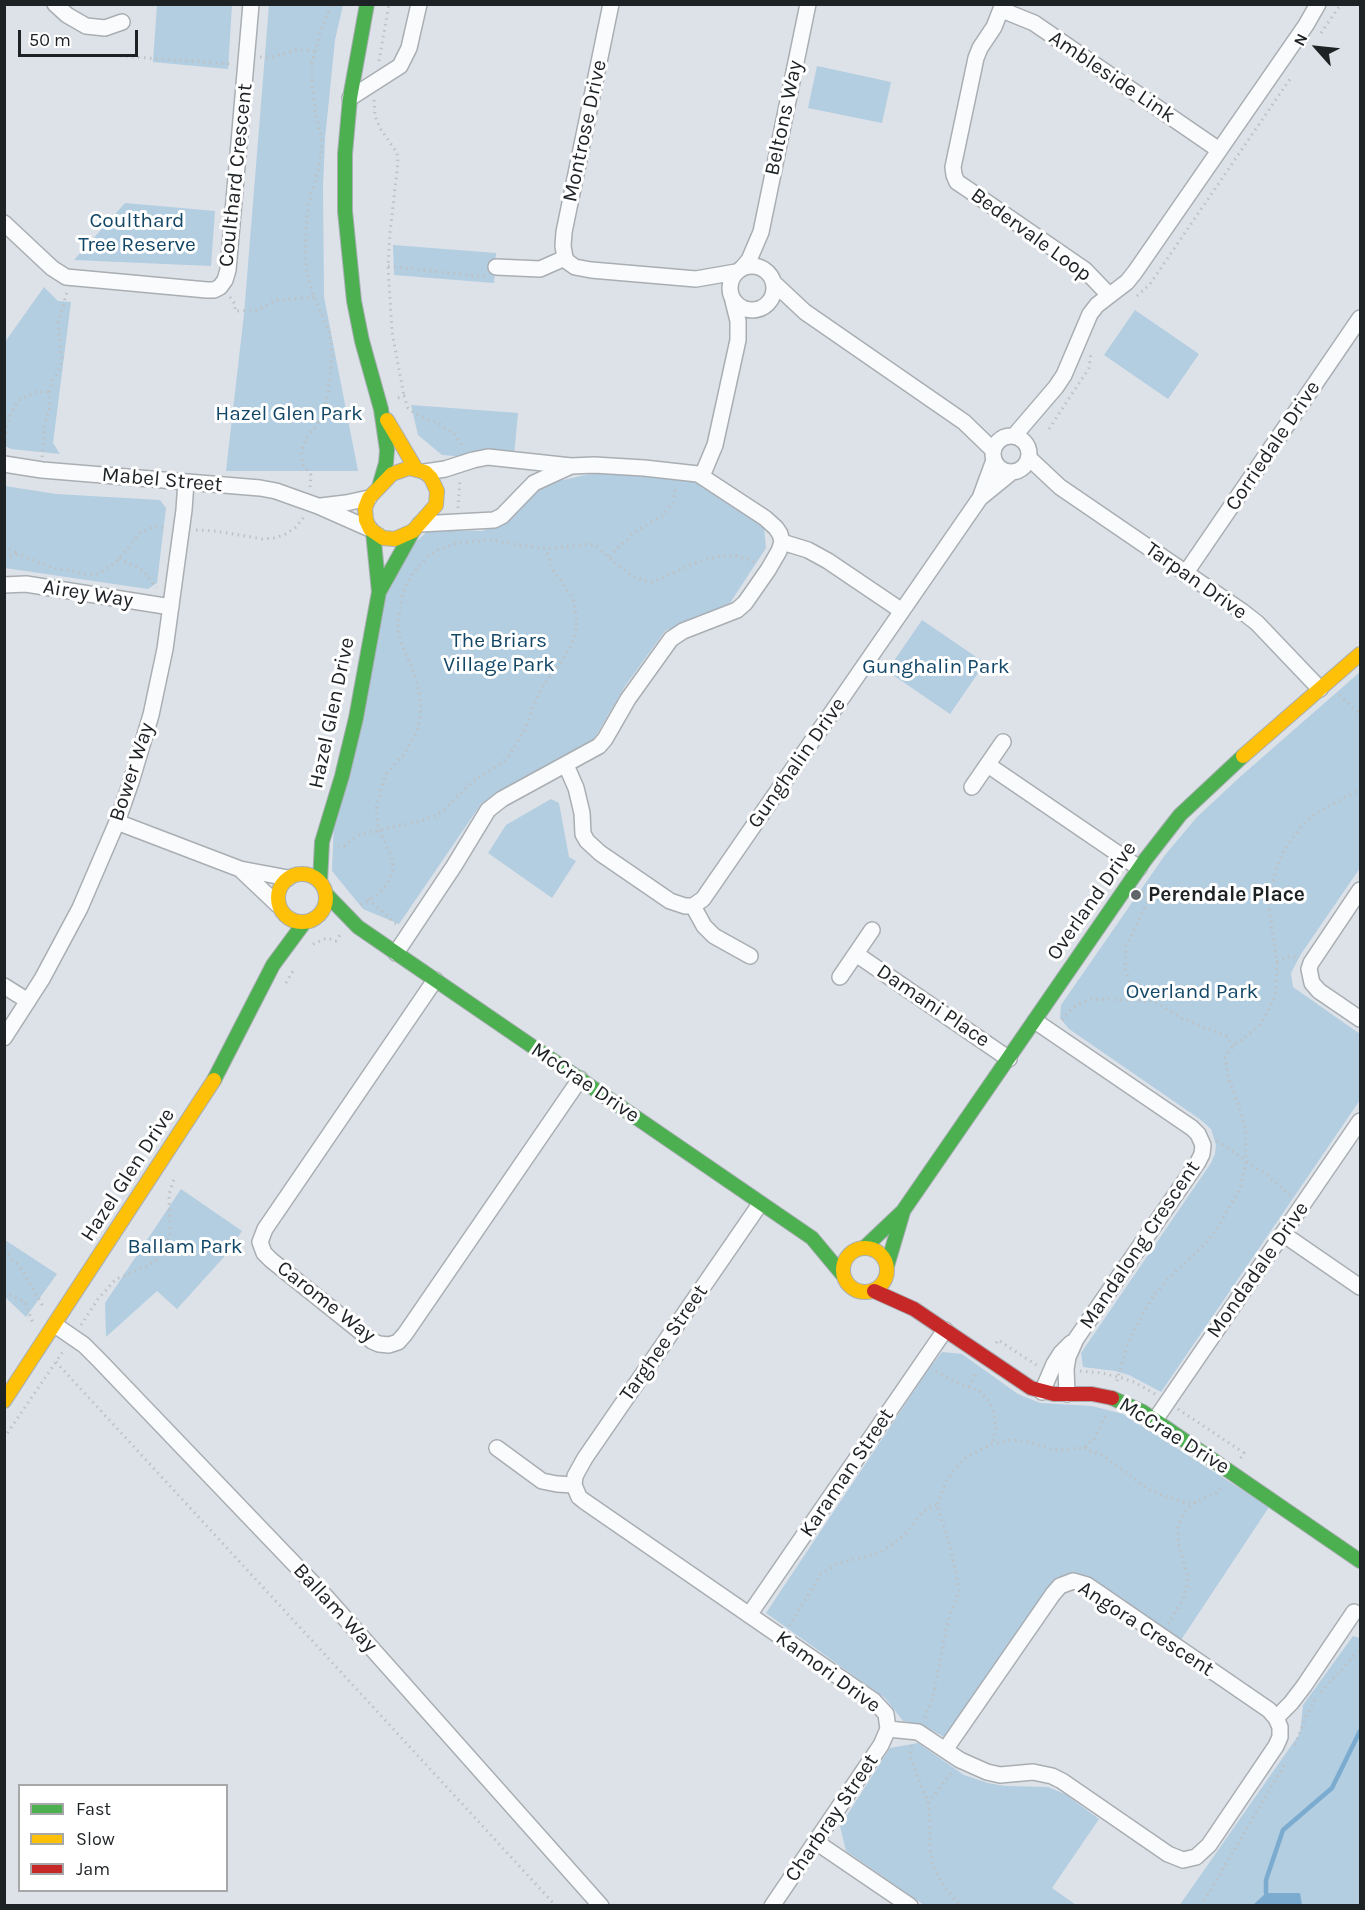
<!DOCTYPE html>
<html>
<head>
<meta charset="utf-8">
<style>
	body { margin:0 }
	#map { position:relative; width:1365px; height:1910px; overflow:hidden; background:#dce2e8; font-family:Karla,sans-serif }
	canvas { display:block }
	.frame { position:absolute; inset:0; border:6px solid #1d2225; pointer-events:none }
	.legend { position:absolute; left:18px; top:1784px; width:210px; height:108px; box-sizing:border-box; background:#fff; border:2px solid #a5a7a8; margin:0; padding:8px 10px; list-style:none; font-size:18px; color:#1d2225 }
	.legend li { display:flex; align-items:center; gap:12px; height:30px }
	.legend b { width:30px; border:2px solid #a5a7a8 }
	.north { position:absolute; left:1287px; top:18px; width:60px; height:60px; -webkit-text-stroke:4px #fff; paint-order:stroke; rotate:297deg; font-size:16px; font-weight:700; line-height:24px; text-align:center; color:#1d2225 }
	.north::after { content:''; display:block; margin:auto; width:21px; height:27px; background:#1d2225; clip-path:polygon(50% 0,100% 100%,50% 72%,0 100%) }
	.scale { position:absolute; left:18px; top:30px; width:120px; height:27px; box-sizing:border-box; border:3px solid #1d2225; border-top:0; padding-left:8px; font-size:18px; line-height:21px; white-space:nowrap; color:#1d2225; -webkit-text-stroke:4px #fff; paint-order:stroke }
</style>
</head>
<body>
<div id="map">
<canvas width="1365" height="1910"></canvas>
<div class="frame"></div>
<ul class="legend">
<li><b style="height:8px;background:#4caf50"></b>Fast</li>
<li><b style="height:8px;background:#ffc107"></b>Slow</li>
<li><b style="height:8px;background:#c62828"></b>Jam</li>
</ul>
<div class="north">N</div>
<div class="scale">50 m</div>
</div>
<script>
const c = document.querySelector('canvas').getContext('2d');
c.lineJoin = 'round';
function fill(path, color) {
  c.fillStyle = color;
  c.fill(path, 'evenodd');
}
function toPath(rows) {
  const path = new Path2D();
  for (const r of rows) {
    if (r.length === 3) {
      path.moveTo(r[0] + r[2], r[1]);
      path.arc(r[0], r[1], r[2], 0, 2 * Math.PI);
      continue;
    }
    path.moveTo(r[0], r[1]);
    for (let i = 2; i < r.length; i += 2) path.lineTo(r[i], r[i + 1]);
  }
  return path;
}
function strokePath(path, color, width, dash) {
  c.strokeStyle = color;
  c.lineWidth = width;
  c.lineCap = dash ? 'butt' : 'round';
  c.setLineDash(dash || []);
  c.stroke(path);
}
function label(font, color, halo, rows, align = 'center') {
  c.font = font + ' Karla,sans-serif';
  c.lineWidth = 6;
  c.setLineDash([]);
  c.textBaseline = 'middle';
  c.strokeStyle = halo;
  c.fillStyle = color;
  for (const [text, x, y, turn = 0] of rows) {
    c.save();
    c.translate(x, y);
    c.rotate((+turn || 0) * Math.PI / 180);
    c.textAlign = isNaN(turn) ? turn : align;
    if (halo) c.strokeText(text, 0, 0);
    c.fillText(text, 0, 0);
    c.restore();
  }
}
fill(toPath([
	[157,5,232,5,228,69,153,62],
	[269,5,343,5,335,40,325,139,323,187,324,297,358,471,226,471,244,314],
	[817,66,891,82,882,123,808,108],
	[125,203,215,211,211,266,74,260],
	[393,245,496,253,494,283,394,275],
	[44,287,58,301,71,302,53,443,60,454,11,449,5,446,5,342],
	[1135,310,1199,354,1168,399,1104,355],
	[411,405,518,413,514,455,484,458,442,455,418,435],
	[599,472,696,481,764,527,766,548,730,603,665,631,625,686,593,741,481,804,399,924,363,909,332,871,334,822,384,599,410,547,429,530,482,531,506,522,536,486],
	[5,486,56,494,160,500,166,508,157,583,148,589,5,568],
	[922,620,985,663,950,714,887,671],
	[1360,672,1360,868,1301,954,1291,973,1293,987,1360,1034,1360,1100,1161,1392,1129,1375,1115,1371,1083,1367,1081,1353,1211,1163,1215,1154,1216,1145,1211,1129,1201,1120,1069,1029,1060,1018,1061,1005,1165,855,1197,817,1241,776],
	[551,799,559,803,569,857,576,861,552,898,488,853,506,825],
	[181,1189,242,1231,224,1257,177,1309,157,1291,106,1337,105,1303],
	[5,1240,57,1274,26,1317,5,1297],
	[942,1352,962,1354,1018,1394,1040,1403,1092,1406,1123,1414,1269,1507,1181,1640,1089,1578,1057,1577,946,1738,924,1726,903,1721,885,1698,766,1613,930,1367],
	[1353,1636,1360,1638,1360,1905,1179,1906,1300,1733,1303,1705],
	[918,1743,964,1775,988,1783,1005,1786,1048,1787,1065,1794,1099,1819,1052,1888,1076,1905,924,1905,846,1851,840,1826,890,1748]
]), '#b3cde1');
fill(toPath([
	[1266,1893,1300,1893,1302,1905,1253,1905]
]), '#7baccf');
strokePath(toPath([
	[1266,1893,1266,1880,1283,1830,1332,1788,1360,1731]
]), '#7baccf', 4.5);
const street = toPath([
	[55,4,67,15,86,26,105,28,122,22],
	[611,4,564,232,563,246,565,258,568,262,575,267,591,270,696,279,736,272],
	[1003,4,994,27,980,48,976,58,953,167,954,175,957,182,966,188,1085,270,1109,295],
	[1002,10,1034,23,1219,150],
	[350,98,400,66,409,48,419,4],
	[4,223,52,268,66,277,207,290,214,290,220,287,225,280,228,270,251,4],
	[752,288,22],
	[496,267,540,269,565,258],
	[743,267,749,260,761,232,808,4],
	[774,283,805,312,964,422,993,450],
	[1011,454,18],
	[1014,436,1056,387,1064,375,1090,314,1097,305,1127,282,1135,272,1306,25,1318,4],
	[1029,458,1060,487,1243,612,1257,623,1320,689],
	[4,464,42,470,260,488,276,491,318,506,370,529],
	[702,476,715,445,738,340,738,321,733,301],
	[980,498,994,460],
	[321,506,346,503,369,498],
	[420,524,494,520,502,516,534,483,571,466],
	[782,542,808,550,828,561,902,611],
	[1185,574,1360,318],
	[4,585,26,584,171,607],
	[566,765,576,788,582,813,583,834,587,841,600,853,670,901,685,906,693,906,703,899,980,498,1012,472],
	[988,765,1139,868],
	[972,787,1003,742],
	[117,822,240,869,288,878],
	[242,871,278,905],
	[1360,890,1311,963,1309,969,1312,983,1319,991,1360,1019],
	[693,906,704,926,714,936,750,956],
	[396,953,454,866,488,810,502,799,599,746,605,739,628,699,671,639,683,631,737,610,745,603,768,570,779,551,782,542,780,534,776,528,765,518,698,474,644,468,594,465,571,466,488,457,473,460,445,469,425,472],
	[856,954,1009,1059],
	[840,977,872,930],
	[435,980,265,1229,260,1242,264,1253,271,1260,372,1341,379,1344,389,1345,398,1342,405,1334,580,1079],
	[4,986,28,1001],
	[1035,1021,1192,1128,1198,1134,1203,1145,1202,1154,1198,1162,1076,1339,1068,1357,1066,1369,1067,1394],
	[4,1038,42,979,80,908,117,822,131,782,151,715,165,649,184,510,186,482],
	[1283,1234,1360,1287],
	[55,1325,84,1345,99,1360,327,1598,601,1906],
	[1042,1392,1054,1364,1061,1353,1071,1343],
	[1155,1420,1360,1121],
	[497,1448,542,1481,557,1484,574,1485,579,1497,584,1501,874,1701,886,1714,888,1729,881,1745,772,1906],
	[574,1485,575,1476,585,1458,760,1204],
	[749,1615,945,1330],
	[1276,1718,1291,1703,1304,1686,1354,1612],
	[888,1729,918,1732,960,1760,987,1772,1000,1775,1033,1772,1052,1776,1062,1781,1168,1854,1183,1860,1196,1857,1209,1845,1276,1746,1280,1737,1280,1727,1276,1718,1269,1710,1087,1585,1073,1581,1060,1586,1053,1594,945,1750],
	[816,1842,910,1906]
]);
const fast = toPath([
	[367,4,350,98,345,154,345,211,354,301,362,341,381,409,387,450,386,463,379,487],
	[379,592,413,531],
	[320,882,322,842,342,776,356,718,379,592,373,532],
	[326,894,358,927,812,1238,842,1274],
	[214,1080,273,965,304,923],
	[864,1248,903,1211,1145,860,1180,815,1243,756],
	[887,1266,903,1212],
	[1112,1398,1143,1412,1360,1561]
]);
const slow = toPath([
	[387,420,416,469],
	[409,468,425,472,431,478,437,491,436,505,413,531,395,539,383,538,370,529,366,520,365,508,369,498,392,474,409,468],
	[1243,756,1360,654],
	[302,898,24],
	[865,1270,22],
	[4,1401,214,1080]
]);
const jam = toPath([
	[874,1291,914,1309,1031,1388,1054,1394,1092,1394,1112,1398]
]);
strokePath(street, '#a9aeb3', 18);
strokePath(fast, '#a9aeb3', 16);
strokePath(slow, '#a9aeb3', 16);
strokePath(jam, '#a9aeb3', 16);
strokePath(toPath([
	[1321,33,1341,4],
	[120,56,231,64],
	[260,57,270,57,297,50,314,51],
	[379,61,389,4],
	[374,100,375,116,380,128,397,153,398,162,390,233,388,266,392,332,404,396],
	[388,266,485,277],
	[1137,296,1150,284,1292,76],
	[230,297,235,304,235,311,258,310,276,300,314,297],
	[398,398,404,396,408,408,414,413,440,424,454,434,462,445,462,449],
	[325,410,330,379,332,355,330,333,314,297,307,274,305,255,307,216,311,194,318,171,321,154,321,135,316,115,312,82,312,63,320,33,331,4],
	[1049,429,1089,368,1091,353],
	[4,445,9,417,18,401,34,392,49,392],
	[42,457,45,422,50,408,49,392,53,380,59,371,62,360,58,323,67,292],
	[310,487,311,475,302,464,301,452,308,435,316,426,325,410,339,413,362,408],
	[458,508,460,479],
	[196,530,216,531,262,539,274,538,284,535,295,528,304,517],
	[4,546,17,553],
	[609,556,634,533,650,522,663,516,673,502,676,487],
	[4,557,18,554,53,568,85,574,98,574,115,563,140,533,147,529,155,527,166,528],
	[119,559,139,568,146,574,156,588],
	[1339,695,1360,714],
	[338,847,344,846,358,835,421,821,435,816,444,810,472,782,500,764,510,755,526,726,540,690,562,660,571,646,575,635,577,620,573,598,553,570,546,549],
	[1143,891,1147,898,1147,903,1126,946,1125,969,1131,986,1141,996,1159,1004,1182,1019,1227,1036,1233,1046],
	[368,899,396,924],
	[361,905,379,894,389,881,392,874,393,865,391,856,379,830,376,809,383,782,387,773,405,753,411,742,417,732,420,718,421,701,416,678,402,645,398,631,398,620,404,589,410,577,428,556,439,549,455,544,489,540,546,549,588,544,596,546,620,567,633,576,645,581,653,582,700,561,720,556,734,555,755,562],
	[313,944,327,938,336,941,340,935],
	[1277,962,1287,957,1298,956],
	[286,983,293,971],
	[1062,1020,1073,1007,1083,1002,1092,999,1150,1001],
	[1217,1141,1267,1175,1291,1196],
	[4,1250,23,1271,44,1308],
	[4,1293,24,1301,33,1323],
	[81,1325,98,1299,116,1279,148,1266,159,1258,170,1235,169,1194,175,1176],
	[996,1343,998,1340,1038,1366],
	[56,1362,556,1906],
	[936,1371,959,1384,978,1390,990,1402,994,1414,996,1430,992,1444],
	[1080,1371,1102,1373,1122,1378,1134,1382,1155,1394],
	[1117,1381,1124,1355,1131,1336,1154,1295,1173,1274,1207,1242,1220,1224,1240,1189,1246,1160,1245,1124,1229,1079,1225,1058,1233,1046,1253,1031,1262,1022,1273,1002,1276,990,1277,962,1269,909,1270,892,1275,874,1283,852,1302,825,1316,813,1360,789],
	[969,1387,976,1373],
	[1178,1409,1244,1453,1240,1459],
	[4,1438,64,1350],
	[1084,1448,1104,1456,1152,1492,1187,1503,1196,1502],
	[1168,1624,1183,1600,1187,1587,1187,1574,1179,1548,1178,1526,1187,1509,1196,1502,1216,1493,1221,1487],
	[789,1626,821,1574,837,1564,881,1552,903,1536,923,1512,928,1508,937,1505],
	[1321,1692,1360,1649],
	[925,1718,933,1696,947,1625,959,1590,950,1545,937,1505,946,1481,963,1459,992,1444,1011,1440,1024,1441,1055,1450,1084,1448,1094,1439,1105,1416],
	[1295,1745,1306,1716,1317,1697],
	[912,1746,910,1752,911,1759,928,1803,930,1819,930,1847,932,1863,937,1875,953,1898,960,1906],
	[928,1803,953,1771],
	[1201,1906,1286,1762]
]), '#bec1c2', 3, [1.5, 4.5]);
strokePath(street, '#fafbfc', 15);
strokePath(fast, '#4caf50', 14);
strokePath(slow, '#ffc107', 14);
strokePath(jam, '#c62828', 14);
for (const [x, y, r, color] of [
	[1136,895,6,"#606569"]
]) {
  const dot = new Path2D();
  dot.arc(x, y, r, 0, 2 * Math.PI);
  c.fillStyle = color;
  c.fill(dot);
  strokePath(dot, '#fff', 2);
}
label('21px', '#1d2225', '#fff', [
	["Ambleside Link",1112,77,34],
	["Beltons Way",784,118,-78],
	["Montrose Drive",585,131,-78],
	["Coulthard Crescent",236,175,-84],
	["Bedervale Loop",1031,235,36],
	["Corriedale Drive",1273,446,-56],
	["Mabel Street",162,480,5],
	["Tarpan Drive",1196,581,35],
	["Airey Way",88,594,9],
	["Hazel Glen Drive",332,713,-78],
	["Gunghalin Drive",797,763,-55],
	["Bower Way",132,772,-72],
	["Overland Drive",1092,901,-55],
	["Damani Place",933,1006,34],
	["McCrae Drive",585,1083,34],
	["Hazel Glen Drive",128,1175,-57],
	["Mandalong Crescent",1140,1245,-56],
	["Mondadale Drive",1258,1270,-55],
	["Carome Way",326,1302,38],
	["Targhee Street",664,1343,-55],
	["McCrae Drive",1174,1436,32],
	["Karaman Street",847,1473,-56],
	["Ballam Way",335,1608,47],
	["Angora Crescent",1146,1629,33],
	["Kamori Drive",828,1672,36],
	["Charbray Street",832,1818,-56]
]);
label('21px', '#134768', '#fff', [
	["Coulthard",137,221],
	["Tree Reserve",137,245],
	["Hazel Glen Park",289,414],
	["The Briars",499,641],
	["Village Park",499,665],
	["Gunghalin Park",936,667],
	["Overland Park",1192,992],
	["Ballam Park",185,1247]
]);
label('bold 21px', '#1d2225', '#fff', [
	["Perendale Place",1148,895]
], 'left');
</script>
</body>
</html>
